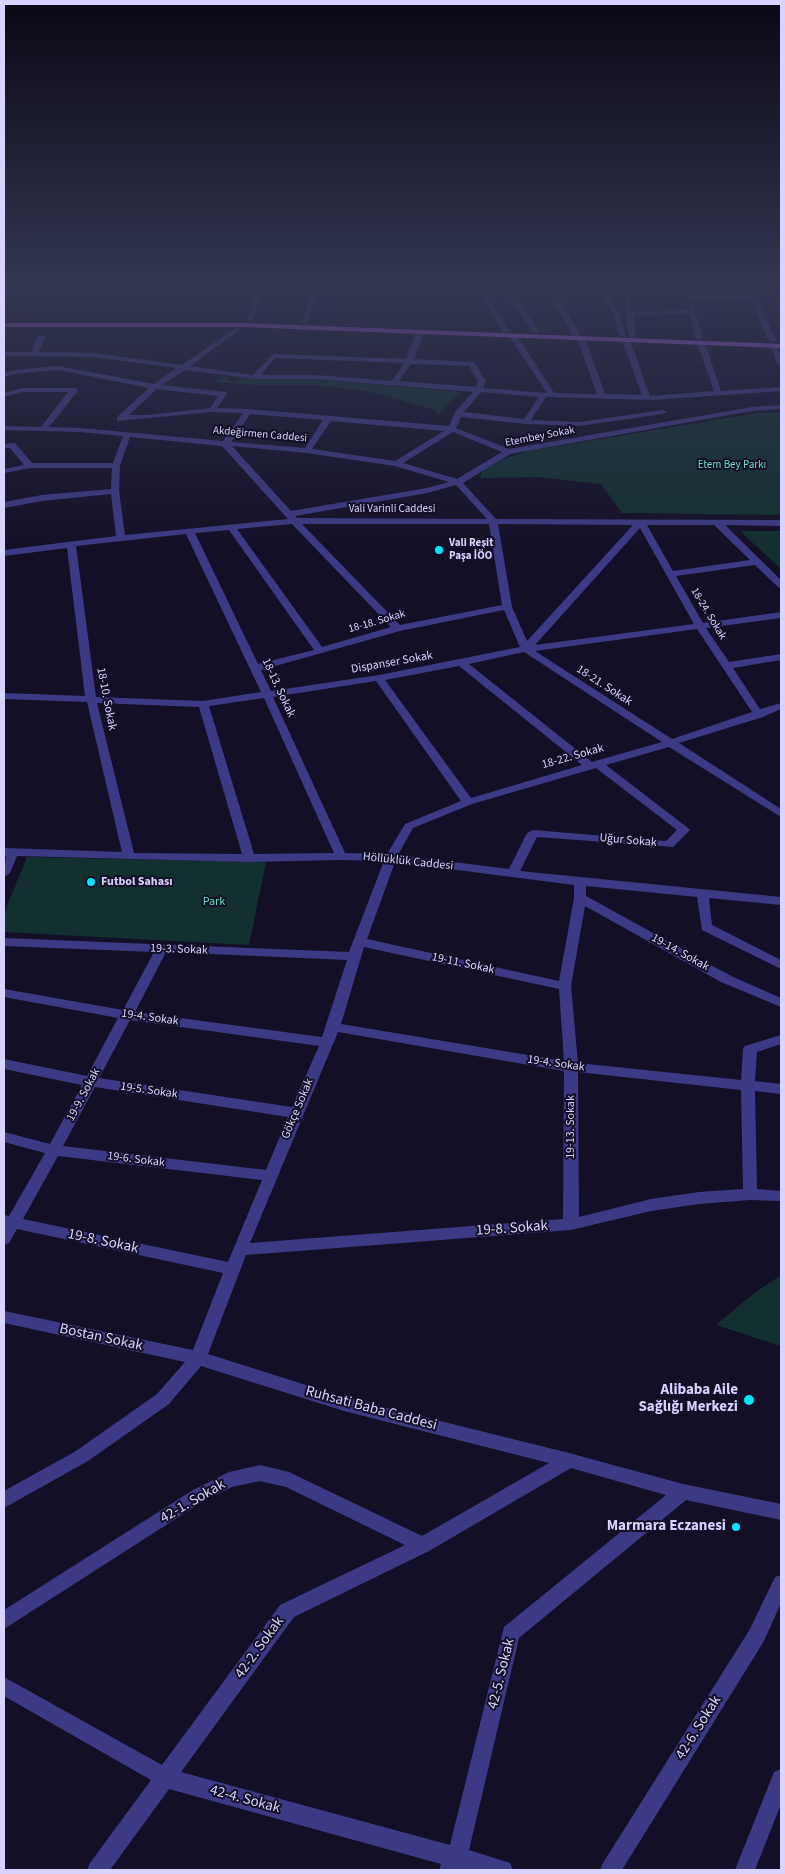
<!DOCTYPE html>
<html>
<head>
<meta charset="utf-8">
<style>
	body { margin:0 }
	#map { position:relative; width:785px; height:1874px; overflow:hidden; background:#130f26; font-family:"Source Sans 3",sans-serif }
	canvas { display:block }
	.frame { position:absolute; inset:0; border:5px solid #d9d4ff; pointer-events:none }
</style>
</head>
<body>
<div id="map">
<canvas width="785" height="1874"></canvas>
<div class="frame"></div>
</div>
<script>
const c = document.querySelector('canvas').getContext('2d');
c.lineJoin = 'round';
function fill(path, color) {
  c.fillStyle = color;
  c.fill(path, 'evenodd');
}
function toPath(rows) {
  const path = new Path2D();
  for (const r of rows) {
    path.moveTo(r[0], r[1]);
    for (let i = 2; i < r.length; i += 2) path.lineTo(r[i], r[i + 1]);
  }
  return path;
}
function strokePath(path, color, width, dash) {
  c.strokeStyle = color;
  c.lineWidth = width;
  c.lineCap = dash ? 'butt' : 'round';
  c.setLineDash(dash || []);
  c.stroke(path);
}
function label(font, color, halo, rows, align = 'center') {
  c.font = font + ' "Source Sans 3",sans-serif';
  c.lineWidth = 4;
  c.setLineDash([]);
  c.textBaseline = 'middle';
  c.strokeStyle = halo;
  c.fillStyle = color;
  for (const [text, x, y, turn = 0] of rows) {
    c.save();
    c.translate(x, y);
    c.rotate((+turn || 0) * Math.PI / 180);
    c.textAlign = isNaN(turn) ? turn : align;
    if (halo) c.strokeText(text, 0, 0);
    c.fillText(text, 0, 0);
    c.restore();
  }
}
fill(toPath([
	[223,377,229,377,228,380,237,381,240,378,314,379,460,392,438,415,436,410,367,391,312,385,260,385,213,382],
	[781,412,781,515,622,513,601,484,538,477,480,478,484,465,528,451,758,413],
	[744,531,781,531,781,569,741,532],
	[27,857,266,862,249,945,4,932,4,913],
	[781,1275,781,1346,716,1325,753,1294]
]), '#12302f');
fill(toPath([
	[4,290,31,290,4,294,4,290],
	[257,290,264,290,252,320,247,321,257,290],
	[281,290,357,290,317,292,308,322,305,324,302,322,310,292,281,290],
	[476,290,483,290,509,331,507,332,503,332,476,290],
	[504,290,511,290,540,332,538,333,534,333,504,290],
	[547,290,554,290,580,334,579,336,573,336,547,290],
	[597,290,604,290,618,311,626,337,619,335,612,311,597,290],
	[623,290,629,290,632,311,689,310,688,304,693,303,703,338,699,340,695,338,690,314,633,315,636,336,629,338,623,290],
	[749,290,754,292,776,340,775,342,768,340,752,301,690,299,687,297,690,295,750,297,748,292,749,290],
	[243,323,246,325,245,326,190,366,253,375,273,354,406,359,416,332,420,330,424,332,414,359,474,362,486,381,483,388,547,393,509,336,513,334,516,334,554,393,597,394,577,338,581,336,585,338,605,394,642,395,622,340,626,338,630,340,650,396,714,391,697,343,701,341,705,343,721,391,781,387,781,391,654,400,546,397,531,420,579,422,663,410,667,412,663,414,579,426,526,424,461,417,456,428,509,449,752,407,781,405,781,409,752,411,510,454,463,483,496,519,781,520,781,526,725,525,781,580,781,588,778,587,755,565,676,576,703,623,781,612,781,618,706,628,729,662,781,654,781,660,733,668,760,709,781,703,781,709,763,717,679,743,781,809,781,817,669,747,606,765,688,828,690,830,673,847,537,837,520,871,781,897,781,905,709,898,712,925,781,960,781,969,702,930,697,897,586,886,586,896,731,976,781,998,781,1007,721,982,585,906,571,986,578,1063,741,1080,743,1049,745,1046,781,1035,781,1044,757,1052,755,1081,781,1084,781,1094,755,1091,757,1189,781,1191,781,1201,750,1200,699,1204,651,1211,571,1230,246,1255,208,1354,344,1397,569,1453,683,1484,781,1504,781,1520,686,1500,519,1638,469,1850,510,1863,513,1870,439,1870,441,1864,169,1789,110,1870,87,1870,90,1863,151,1780,4,1696,4,1677,162,1765,280,1605,405,1545,286,1487,260,1481,232,1487,205,1500,4,1629,4,1610,193,1490,229,1472,260,1465,289,1472,422,1536,549,1463,344,1411,201,1366,169,1404,88,1461,4,1508,4,1491,76,1451,157,1394,185,1362,4,1323,4,1311,193,1350,223,1273,17,1229,9,1243,4,1245,4,1215,9,1216,45,1153,4,1142,4,1132,50,1144,82,1085,4,1069,4,1059,87,1076,118,1018,4,997,4,989,123,1010,154,952,4,946,4,938,349,952,384,861,341,860,249,862,17,856,10,873,4,877,6,856,4,855,4,848,122,852,87,702,4,699,4,693,85,696,67,548,4,556,4,550,116,536,111,494,42,501,4,508,4,502,42,495,111,489,112,468,30,468,4,473,4,469,24,465,10,448,4,448,4,444,15,443,32,463,113,463,123,436,80,432,4,430,4,426,41,427,68,392,23,392,4,397,4,393,23,388,77,388,77,392,49,427,80,428,223,441,243,413,212,412,117,421,117,417,149,388,58,370,15,374,4,377,4,373,15,370,58,366,154,384,176,368,94,357,4,356,4,352,32,352,37,337,41,335,45,337,39,352,94,353,182,365,243,323],
	[275,358,404,363,392,381,316,375,261,375,275,358],
	[411,364,469,366,478,381,476,387,399,381,411,364],
	[185,370,255,379,316,379,473,392,455,412,449,426,248,409,217,408,227,394,226,392,162,385,185,370],
	[157,389,218,396,210,408,148,415,129,415,157,389],
	[481,392,539,397,524,419,464,412,481,392],
	[250,414,323,420,305,448,231,442,250,414],
	[331,421,444,431,395,461,312,449,331,421],
	[453,432,502,452,457,479,403,463,453,432],
	[130,437,222,446,288,519,125,535,119,491,120,465,130,437],
	[232,446,307,453,395,466,449,482,427,488,291,511,232,446],
	[456,485,487,519,297,518,295,516,427,493,456,485],
	[292,524,391,627,322,647,237,529,292,524],
	[302,524,489,524,502,605,400,625,302,524],
	[498,524,633,525,527,641,512,607,498,524],
	[647,525,714,525,750,560,673,571,647,525],
	[640,528,694,624,535,645,640,528],
	[229,530,314,650,258,664,195,533,229,530],
	[186,534,261,692,203,701,96,697,76,546,186,534],
	[504,610,520,647,379,675,271,691,261,670,400,631,504,610],
	[697,629,752,712,672,739,535,651,697,629],
	[524,652,662,742,592,762,469,664,524,652],
	[459,666,582,765,471,798,385,680,459,666],
	[376,681,461,801,405,824,387,854,345,853,273,697,376,681],
	[264,698,334,853,254,854,209,706,264,698],
	[97,703,199,707,242,854,134,853,97,703],
	[596,768,677,830,666,841,533,830,527,833,509,869,398,855,413,828,472,804,596,768],
	[395,862,574,885,574,898,559,981,367,939,395,862],
	[364,947,559,989,564,1061,341,1024,364,947],
	[166,952,347,960,322,1037,135,1012,166,952],
	[130,1020,319,1046,292,1107,99,1078,130,1020],
	[338,1032,564,1071,563,1219,250,1243,338,1032],
	[578,1072,741,1090,743,1189,699,1192,651,1199,579,1217,578,1072],
	[95,1087,288,1117,266,1170,63,1146,95,1087],
	[58,1156,262,1180,228,1262,23,1219,58,1156],
	[571,1468,666,1495,504,1627,450,1845,181,1772,294,1617,429,1551,571,1468],
	[770,343,777,345,781,356,781,366,777,364,770,343],
	[781,1575,781,1603,764,1641,622,1870,600,1870,603,1863,750,1629,775,1577,781,1575],
	[781,1769,781,1804,755,1870,735,1870,774,1772,781,1769]
]), '#3d3a85');
fill(toPath([
	[4,323,243,323,781,344,781,348,243,327,4,327,4,323]
]), '#c25bff');
const sky = c.createLinearGradient(0, 0, 0, 553);
sky.addColorStop(0, '#0a0815');
sky.addColorStop(0.52, '#333752');
sky.addColorStop(1, '#33375200');
c.fillStyle = sky;
c.fillRect(0, 0, 785, 553);
for (const [x, y, r, color] of [
	[439,550,5,"#00e5ff"],
	[91,882,5,"#00e5ff"],
	[749,1400,6,"#00e5ff"],
	[736,1527,5,"#00e5ff"]
]) {
  const dot = new Path2D();
  dot.arc(x, y, r, 0, 2 * Math.PI);
  c.fillStyle = color;
  c.fill(dot);
  strokePath(dot, '#130f26', 2);
}
label('11px', '#d9d4ff', '#130f26', [
	["Akdeğirmen Caddesi",260,435,5],
	["Etembey Sokak",540,437,-11],
	["Vali Varinli Caddesi",392,510],
	["18-24. Sokak",708,614,59],
	["18-18. Sokak",377,622,-16]
]);
label('11px', '#5fe0c0', '#130f26', [
	["Etem Bey Parkı",732,466]
]);
label('bold 11px', '#d9d4ff', '#130f26', [
	["Vali Reşit",449,544],
	["Paşa İÖO",449,557]
], 'left');
label('12px', '#d9d4ff', '#130f26', [
	["Dispanser Sokak",392,663,-10],
	["18-21. Sokak",604,686,33],
	["18-13. Sokak",278,688,65],
	["18-10. Sokak",106,699,79],
	["18-22. Sokak",573,757,-16],
	["Uğur Sokak",628,841,5],
	["Höllüklük Caddesi",408,862,6],
	["19-3. Sokak",179,950,2],
	["19-14. Sokak",680,953,29],
	["19-11. Sokak",463,964,12],
	["19-4. Sokak",150,1018,8],
	["19-4. Sokak",556,1064,8],
	["19-5. Sokak",149,1091,8],
	["19-9. Sokak",84,1095,-62],
	["Gökçe Sokak",298,1109,-67],
	["19-13. Sokak",571,1127,-90],
	["19-6. Sokak",136,1160,7]
]);
label('bold 12px', '#d9d4ff', '#130f26', [
	["Futbol Sahası",101,882]
], 'left');
label('12px', '#5fe0c0', '#130f26', [
	["Park",214,902]
]);
label('15px', '#d9d4ff', '#130f26', [
	["19-8. Sokak",512,1229,-4],
	["19-8. Sokak",103,1242,12],
	["Bostan Sokak",101,1338,12],
	["Ruhsati Baba Caddesi",371,1409,15],
	["42-1. Sokak",193,1502,-30],
	["42-2. Sokak",260,1648,-54],
	["42-5. Sokak",502,1674,-76],
	["42-6. Sokak",699,1728,-58],
	["42-4. Sokak",245,1800,15]
]);
label('bold 15px', '#d9d4ff', '#130f26', [
	["Alibaba Aile",738,1391],
	["Sağlığı Merkezi",738,1408],
	["Marmara Eczanesi",726,1527]
], 'right');
</script>
</body>
</html>
